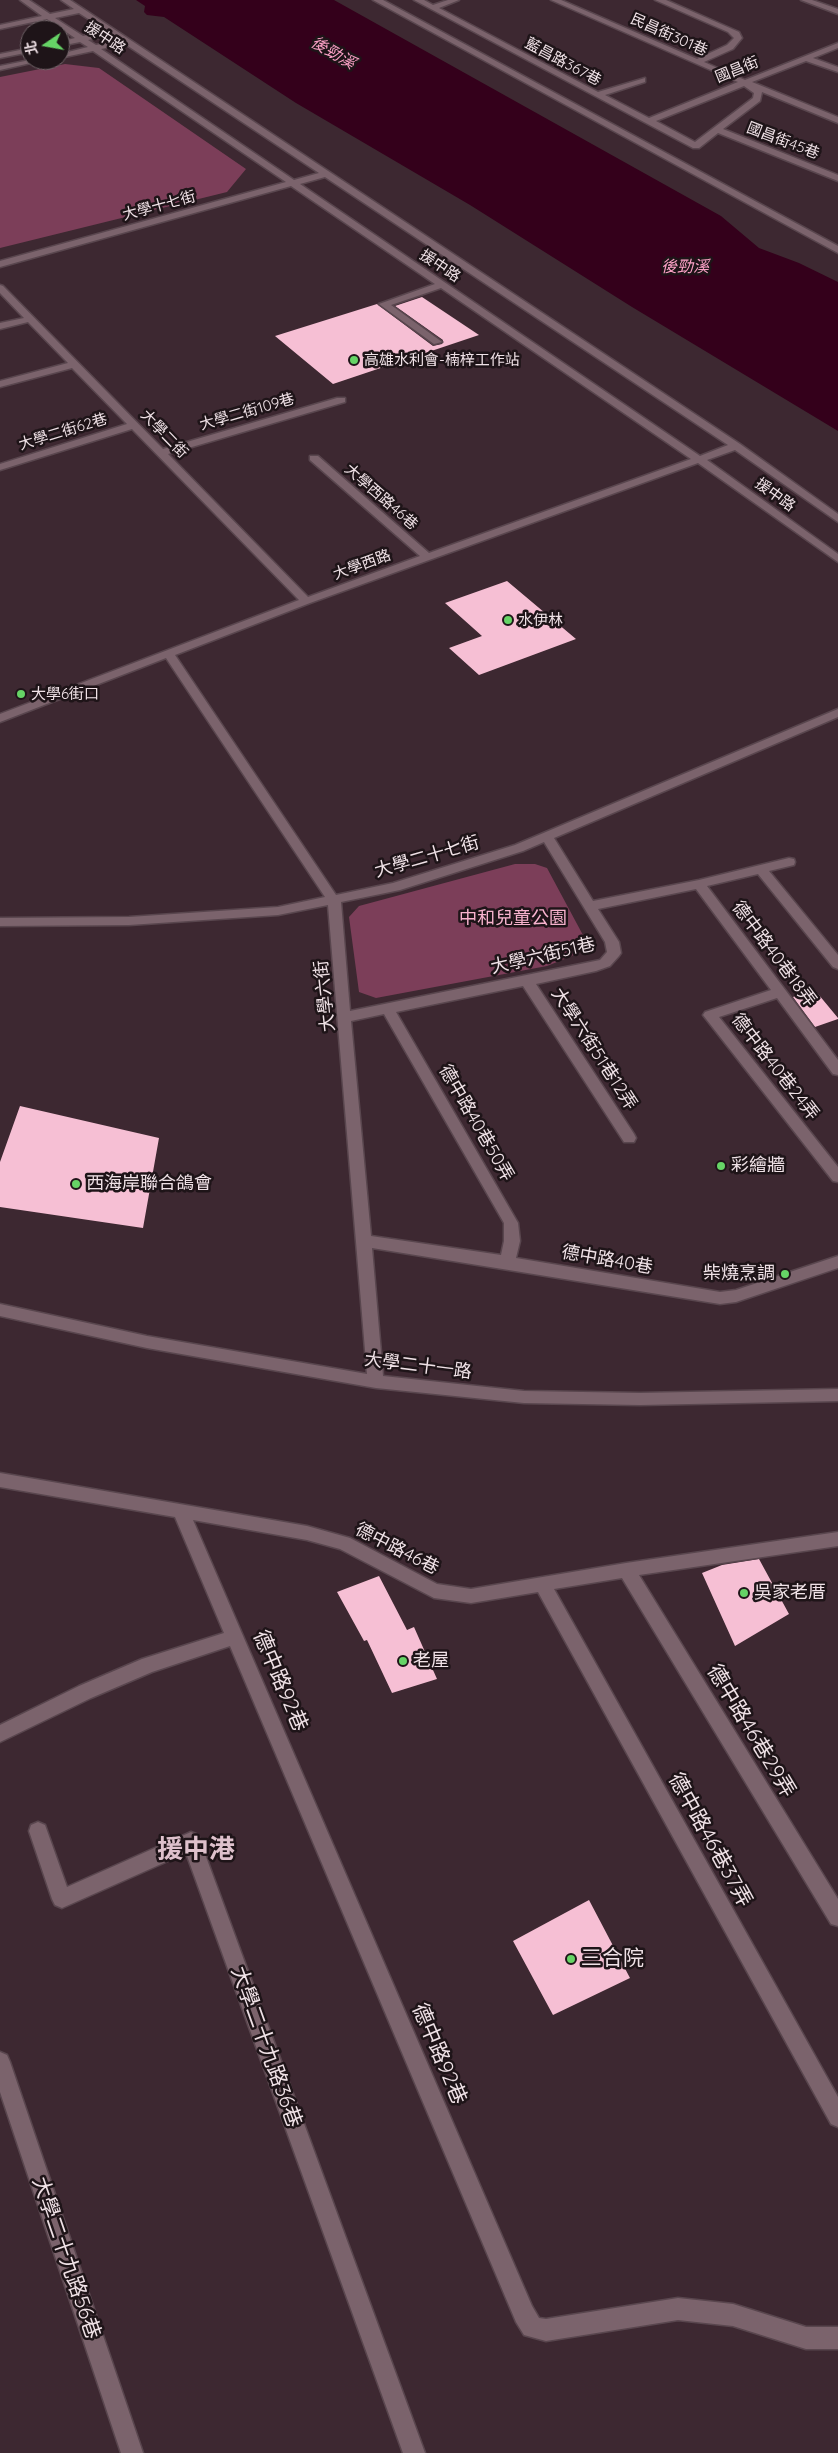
<!DOCTYPE html>
<html>
<head>
<meta charset="utf-8">
<style>
	body { margin:0 }
	#map { position:relative; width:838px; height:2453px; overflow:hidden; background:#3d2831; font-family:Quicksand,"Noto Sans TC",sans-serif }
	canvas { display:block }
	.north { position:absolute; left:20px; top:20px; width:50px; height:50px; box-sizing:border-box; background:#1e1418; border:1px solid #72666a; border-radius:50%; rotate:258deg; font-size:14px; font-weight:700; line-height:20px; text-align:center; color:#efe1e6 }
	.north::after { content:''; display:block; margin:auto; width:18px; height:22px; background:#66d466; clip-path:polygon(50% 0,100% 100%,50% 72%,0 100%) }
</style>
</head>
<body>
<div id="map">
<canvas width="838" height="2453"></canvas>
<div class="north">北</div>
</div>
<script>
const c = document.querySelector('canvas').getContext('2d');
c.lineJoin = 'round';
function fill(path, color) {
  c.fillStyle = color;
  c.fill(path, 'evenodd');
}
function toPath(rows) {
  const path = new Path2D();
  for (const r of rows) {
    path.moveTo(r[0], r[1]);
    for (let i = 2; i < r.length; i += 2) path.lineTo(r[i], r[i + 1]);
  }
  return path;
}
function strokePath(path, color, width, dash) {
  c.strokeStyle = color;
  c.lineWidth = width;
  c.lineCap = dash ? 'butt' : 'round';
  c.setLineDash(dash || []);
  c.stroke(path);
}
function label(font, color, halo, rows, align = 'center') {
  c.font = font + ' Quicksand,"Noto Sans TC",sans-serif';
  c.lineWidth = 5;
  c.setLineDash([]);
  c.textBaseline = 'middle';
  c.strokeStyle = halo;
  c.fillStyle = color;
  for (const [text, x, y, turn = 0] of rows) {
    c.save();
    c.translate(x, y);
    c.rotate((+turn || 0) * Math.PI / 180);
    c.textAlign = isNaN(turn) ? turn : align;
    if (halo) c.strokeText(text, 0, 0);
    c.fillText(text, 0, 0);
    c.restore();
  }
}
fill(toPath([
	[65,64,99,68,246,169,227,192,0,248,0,77],
	[515,864,535,864,547,868,584,937,583,946,572,956,547,966,376,998,359,992,349,917,359,906]
]), '#7c3e59');
fill(toPath([
	[136,0,334,0,721,216,759,248,799,263,838,282,838,431,632,307,470,205,296,103,164,17,147,15,144,12,145,6]
]), '#34001b');
fill(toPath([
	[422,297,479,335,333,384,275,336,377,304,433,346,442,344,443,340,395,306],
	[507,581,576,639,479,675,449,648,482,636,445,603],
	[814,989,838,1018,838,1019,815,1027,793,997],
	[20,1106,159,1138,143,1228,0,1207,0,1162],
	[759,1559,789,1614,735,1646,702,1573,722,1565],
	[379,1576,407,1630,414,1627,437,1679,392,1693,367,1640,364,1641,337,1592],
	[589,1900,630,1978,553,2015,513,1941]
]), '#f6bfd4');
const minor = toPath([
	[20,0,29,0,50,14,74,9,61,0,70,0,740,444,838,514,838,522,735,450,707,460,838,554,838,562,698,463,310,603,175,655,336,895,393,883,515,845,838,709,838,717,554,838,593,901,699,880,789,858,794,859,795,862,794,865,769,871,838,955,838,969,833,967,758,874,707,886,838,1060,838,1075,833,1074,777,998,719,1017,838,1167,838,1182,833,1181,703,1015,705,1012,771,990,696,889,598,909,619,942,621,953,619,956,610,966,596,971,536,984,634,1134,636,1138,634,1142,624,1142,523,986,396,1012,518,1223,520,1241,516,1258,720,1292,736,1290,838,1256,838,1268,736,1302,720,1304,372,1248,383,1376,524,1391,640,1393,838,1389,838,1401,640,1405,524,1403,376,1388,147,1348,0,1316,0,1304,147,1336,367,1374,328,905,278,915,129,925,0,926,0,918,129,917,278,907,325,897,166,658,0,722,0,714,299,600,132,429,0,470,0,464,127,424,72,368,0,387,0,381,68,363,28,322,0,329,0,323,24,318,0,293,0,285,3,286,163,449,337,398,345,398,345,402,168,454,308,597,420,556,310,460,310,456,318,456,429,553,691,459,441,288,391,305,442,342,434,344,379,304,435,284,291,186,0,267,0,261,286,182,93,51,60,58,60,54,88,47,80,42,60,46,60,42,75,38,47,19,0,29,0,25,42,16,20,0],
	[79,13,107,31,83,36,55,18,79,13],
	[112,35,120,40,96,45,88,40,112,35],
	[125,44,319,173,294,180,101,49,125,44],
	[325,177,728,445,700,456,300,184,325,177],
	[544,842,605,942,607,952,600,960,350,1011,341,902,400,890,523,851,544,842],
	[384,1014,504,1223,504,1241,501,1255,371,1236,351,1021,384,1014],
	[373,0,383,0,838,246,838,253,373,0],
	[414,0,424,0,433,5,448,0,459,0,439,8,598,92,645,78,645,82,605,95,649,118,738,82,551,0,561,0,697,59,727,45,734,38,728,32,655,0,666,0,739,32,742,38,733,49,704,62,745,80,838,43,838,48,813,58,838,67,838,72,806,61,752,82,838,117,838,123,762,92,760,101,723,129,838,175,838,181,718,133,699,148,693,148,414,0],
	[744,86,754,93,753,98,695,142,656,121,744,86],
	[801,0,812,0,838,9,838,14,801,0],
	[30,48,30,52,0,58,0,54,30,48],
	[30,60,44,60,0,70,0,66,30,60],
	[0,1473,307,1526,350,1538,437,1584,471,1589,626,1563,838,1532,838,1546,639,1575,838,1899,838,1926,831,1924,622,1578,554,1589,838,2097,838,2127,831,2124,538,1592,471,1603,434,1598,340,1549,307,1540,193,1520,532,2306,539,2318,546,2319,678,2298,733,2304,806,2327,838,2327,838,2349,806,2349,733,2326,678,2320,546,2341,524,2335,516,2322,230,1646,152,1672,91,1698,0,1742,0,1725,79,1686,142,1659,224,1633,175,1517,0,1487,0,1473],
	[38,1822,45,1825,67,1887,184,1835,191,1832,198,1835,425,2453,403,2453,186,1853,62,1908,55,1905,52,1899,29,1831,31,1825,38,1822],
	[0,2052,7,2055,10,2062,143,2453,121,2453,0,2092,0,2052]
]);
strokePath(minor, '#59464e', 3);
fill(minor, '#7b636c');
for (const [x, y, r, color] of [
	[354,360,5,"#66d466"],
	[508,620,5,"#66d466"],
	[21,694,5,"#66d466"],
	[721,1166,5,"#66d466"],
	[76,1184,5,"#66d466"],
	[785,1274,5,"#66d466"],
	[744,1593,5,"#66d466"],
	[403,1661,5,"#66d466"],
	[571,1959,5,"#66d466"]
]) {
  const dot = new Path2D();
  dot.arc(x, y, r, 0, 2 * Math.PI);
  c.fillStyle = color;
  c.fill(dot);
  strokePath(dot, '#1e1418', 2);
}
label('15px', '#efe1e6', '#1e1418', [
	["民昌街301巷",669,35,24],
	["援中路",105,38,34],
	["藍昌路367巷",563,62,28],
	["國昌街",737,70,-22],
	["國昌街45巷",783,141,21],
	["大學十七街",159,206,-15],
	["援中路",440,266,34],
	["大學二街109巷",247,412,-16],
	["大學二街62巷",63,432,-17],
	["大學二街",164,434,46],
	["援中路",775,495,36],
	["大學西路46巷",381,497,41],
	["大學西路",362,565,-20]
]);
label('15px', '#efe1e6', '#1e1418', [
	["高雄水利會-楠梓工作站",364,360],
	["水伊林",518,620],
	["大學6街口",31,694]
], 'left');
label('italic 16px', '#faa0c5', '#1e1418', [
	["後勁溪",333,53,30],
	["後勁溪",685,267]
]);
label('18px', '#efe1e6', '#1e1418', [
	["大學二十七街",427,857,-16],
	["德中路40巷18弄",774,954,53],
	["大學六街51巷",543,956,-13],
	["大學六街",325,996,-96],
	["大學六街51巷12弄",594,1049,57],
	["德中路40巷24弄",775,1067,52],
	["德中路40巷50弄",476,1123,60],
	["德中路40巷",607,1260,10],
	["大學二十一路",418,1366,7],
	["德中路46巷",397,1549,27]
]);
label('18px', '#f7b2cd', '#1e1418', [
	["中和兒童公園",513,919]
]);
label('18px', '#efe1e6', '#1e1418', [
	["彩繪牆",731,1166],
	["西海岸聯合鴿會",86,1184],
	["柴燒烹調",775,1274,"right"],
	["吳家老厝",754,1593],
	["老屋",413,1661]
], 'left');
label('21px', '#efe1e6', '#1e1418', [
	["德中路92巷",280,1681,67],
	["德中路46巷29弄",751,1731,59],
	["德中路46巷37弄",710,1840,61],
	["大學二十九路36巷",266,2047,70],
	["德中路92巷",439,2054,67],
	["大學二十九路56巷",66,2258,71]
]);
label('21px', '#efe1e6', '#1e1418', [
	["三合院",581,1959]
], 'left');
label('bold 26px', '#dec1cc', '#1e1418', [
	["援中港",196,1850]
]);
</script>
</body>
</html>
